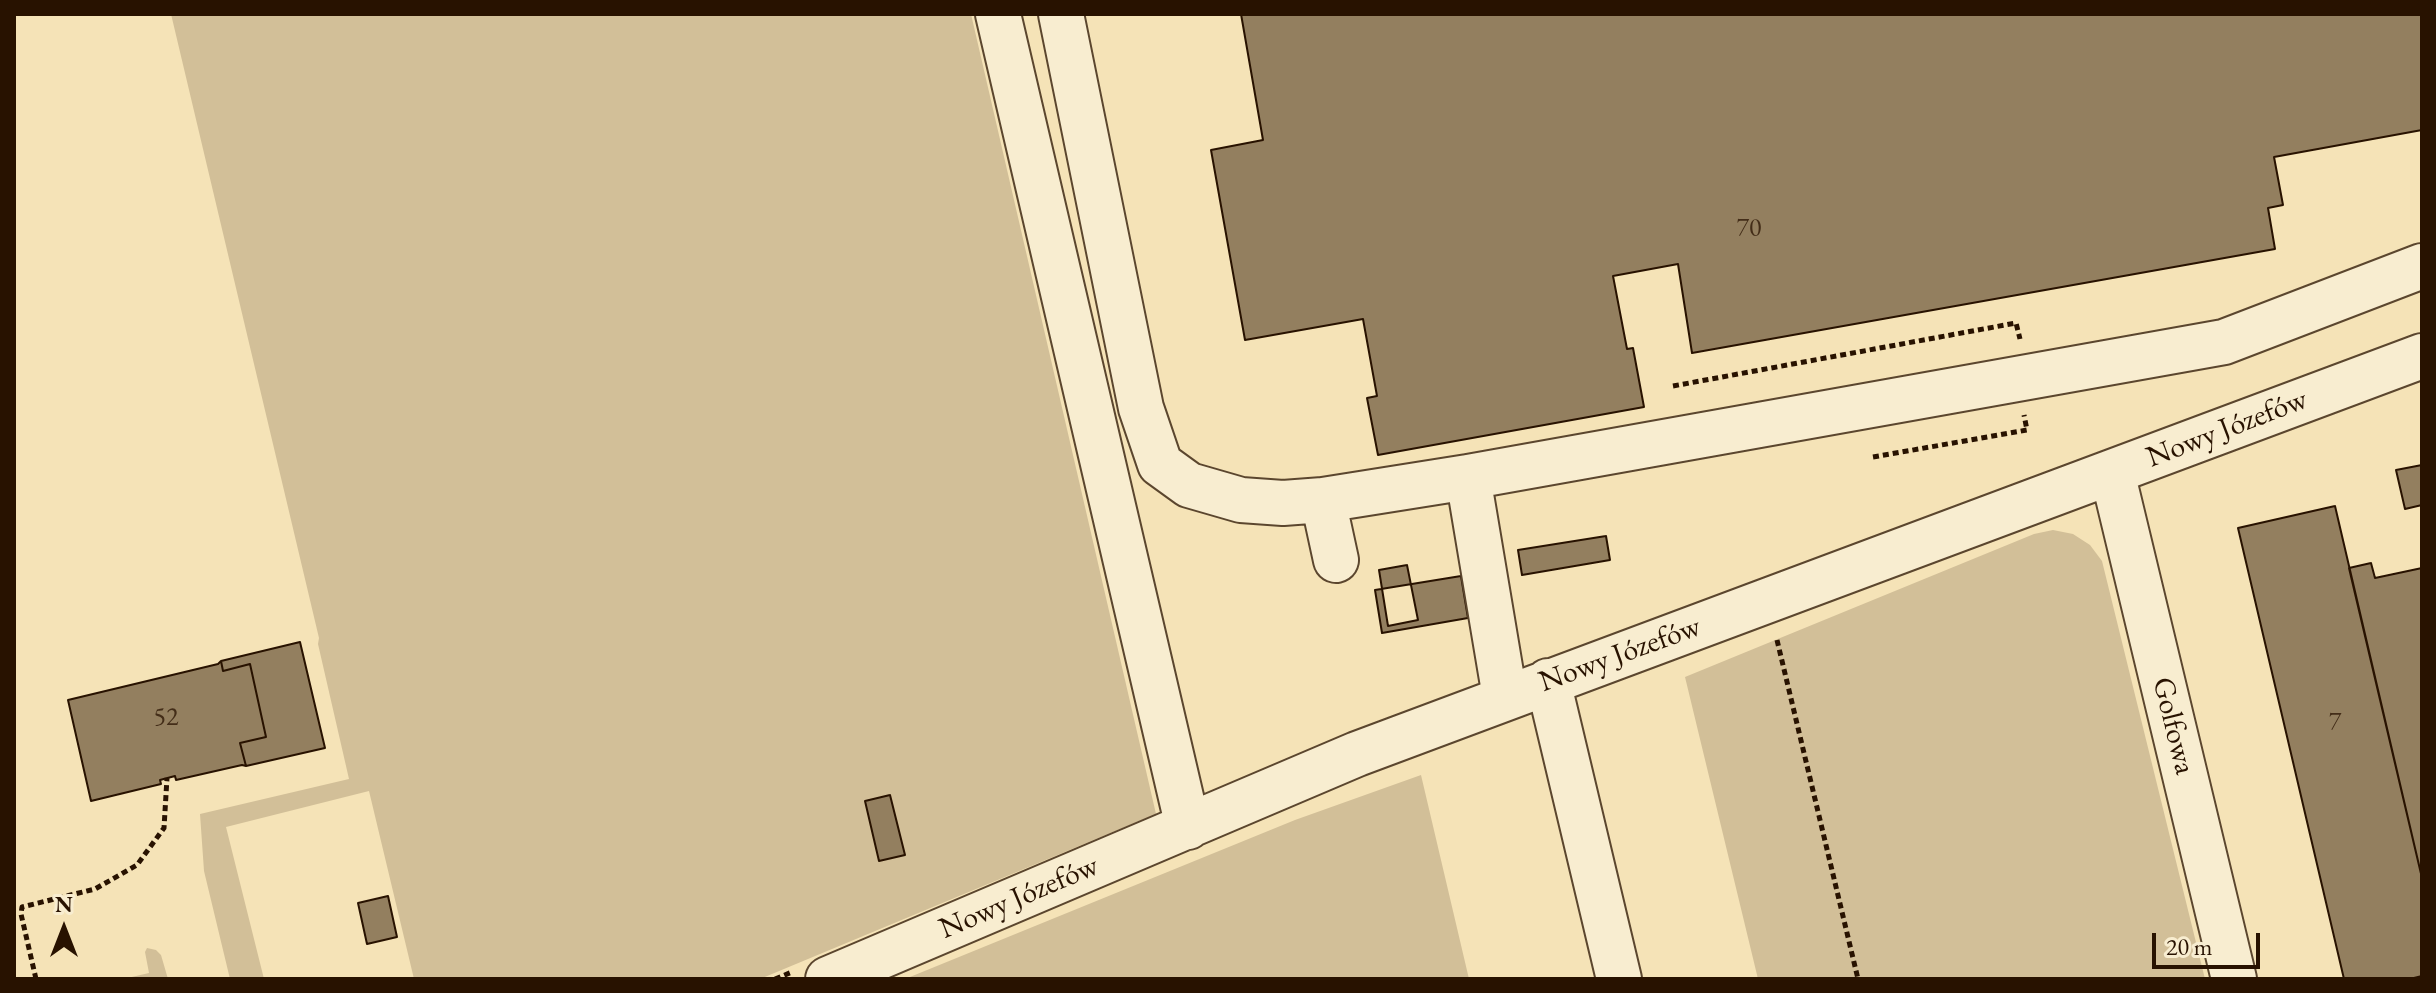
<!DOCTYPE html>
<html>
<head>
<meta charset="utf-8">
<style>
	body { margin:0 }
	#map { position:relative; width:2436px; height:993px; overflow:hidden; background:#f5e3b7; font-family:"EB Garamond",serif }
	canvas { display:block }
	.frame { position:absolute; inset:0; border:16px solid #281200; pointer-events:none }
	.north { position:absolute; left:24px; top:889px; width:80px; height:80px; -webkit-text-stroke:6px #f8edd0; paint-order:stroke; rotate:0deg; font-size:22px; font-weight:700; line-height:32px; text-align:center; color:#281200 }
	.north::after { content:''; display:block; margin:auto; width:28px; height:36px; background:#281200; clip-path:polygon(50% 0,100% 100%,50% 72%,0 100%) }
	.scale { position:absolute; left:2152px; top:933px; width:108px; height:36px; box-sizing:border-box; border:4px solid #281200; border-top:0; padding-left:10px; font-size:24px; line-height:28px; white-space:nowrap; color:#281200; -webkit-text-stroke:6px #f8edd0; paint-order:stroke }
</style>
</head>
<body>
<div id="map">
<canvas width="2436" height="993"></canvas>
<div class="frame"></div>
<div class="north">N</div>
<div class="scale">20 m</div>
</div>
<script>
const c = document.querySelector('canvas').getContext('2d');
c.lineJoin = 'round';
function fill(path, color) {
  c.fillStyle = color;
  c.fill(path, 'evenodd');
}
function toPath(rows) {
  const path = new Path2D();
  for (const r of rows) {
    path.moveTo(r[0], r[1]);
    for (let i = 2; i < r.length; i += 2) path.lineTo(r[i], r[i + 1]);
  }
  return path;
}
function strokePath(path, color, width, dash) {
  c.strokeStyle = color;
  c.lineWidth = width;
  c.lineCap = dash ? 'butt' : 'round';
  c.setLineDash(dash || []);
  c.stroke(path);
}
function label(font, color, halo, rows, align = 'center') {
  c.font = font + ' "EB Garamond",serif';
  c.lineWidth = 8;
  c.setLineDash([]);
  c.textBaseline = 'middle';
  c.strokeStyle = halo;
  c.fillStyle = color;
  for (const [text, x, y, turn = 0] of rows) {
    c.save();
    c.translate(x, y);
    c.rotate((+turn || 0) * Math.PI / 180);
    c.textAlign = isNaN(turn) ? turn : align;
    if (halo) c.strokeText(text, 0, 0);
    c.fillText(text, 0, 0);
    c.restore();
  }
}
fill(toPath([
	[171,14,971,14,1156,814,760,979,414,979,369,791,226,827,264,979,230,979,204,871,200,814,349,779,318,644,319,638],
	[2053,530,2073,534,2090,545,2102,561,2205,979,1758,979,1685,677,2034,534],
	[1421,775,1469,979,905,979,1295,820],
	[147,948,156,950,161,955,168,979,123,979,149,973,145,952]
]), '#d2bf98');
const building = toPath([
	[1241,14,2422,14,2422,130,2274,157,2283,205,2268,208,2275,249,1692,353,1678,264,1613,276,1627,349,1633,348,1644,407,1378,455,1367,398,1377,396,1363,319,1245,340,1211,150,1263,140,1241,14],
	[2422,465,2422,505,2405,509,2396,470,2422,465],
	[2335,506,2422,878,2422,976,2410,979,2344,979,2238,528,2335,506],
	[1606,536,1610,560,1522,575,1518,550,1606,536],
	[2371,563,2375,578,2422,568,2422,878,2349,568,2371,563],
	[1407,565,1418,620,1388,626,1379,570,1407,565],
	[1461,576,1468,618,1382,633,1375,590,1461,576],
	[300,642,325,748,246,766,240,743,266,737,250,664,223,671,221,661,300,642],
	[221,661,223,671,250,664,266,737,240,743,246,766,242,765,176,780,175,776,160,780,161,784,91,801,68,700,218,664,221,661],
	[890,795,905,855,879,861,865,801,890,795],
	[388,896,397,937,367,944,358,903,388,896]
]);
fill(building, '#937f5f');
strokePath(building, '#281200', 2);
const minor = toPath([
	[998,14,1188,827],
	[1061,14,1141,408,1160,464,1189,485,1241,500,1283,503,1323,500,1468,477,2224,342,2422,266],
	[2112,472,2234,979],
	[1468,477,1505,697],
	[1323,500,1336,560],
	[1548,681,1619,979],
	[828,979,1357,754,2422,356]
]);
strokePath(minor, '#5b462e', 48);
strokePath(toPath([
	[1673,386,2016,323,2020,339],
	[1873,457,2027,430,2024,415],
	[1777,640,1858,979],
	[36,979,21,914,22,907,95,889,137,865,164,828,167,778],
	[775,979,792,972]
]), '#281200', 5, [6, 4]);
strokePath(minor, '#f8edd0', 44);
label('26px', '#432d18', null, [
	["70",1749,229],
	["52",166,718],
	["7",2335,723]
]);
label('30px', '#281200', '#f8edd0', [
	["Nowy Józefów",2227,429,-21],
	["Nowy Józefów",1620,655,-20],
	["Golfowa",2173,726,76],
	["Nowy Józefów",1019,898,-23]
]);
</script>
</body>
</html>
